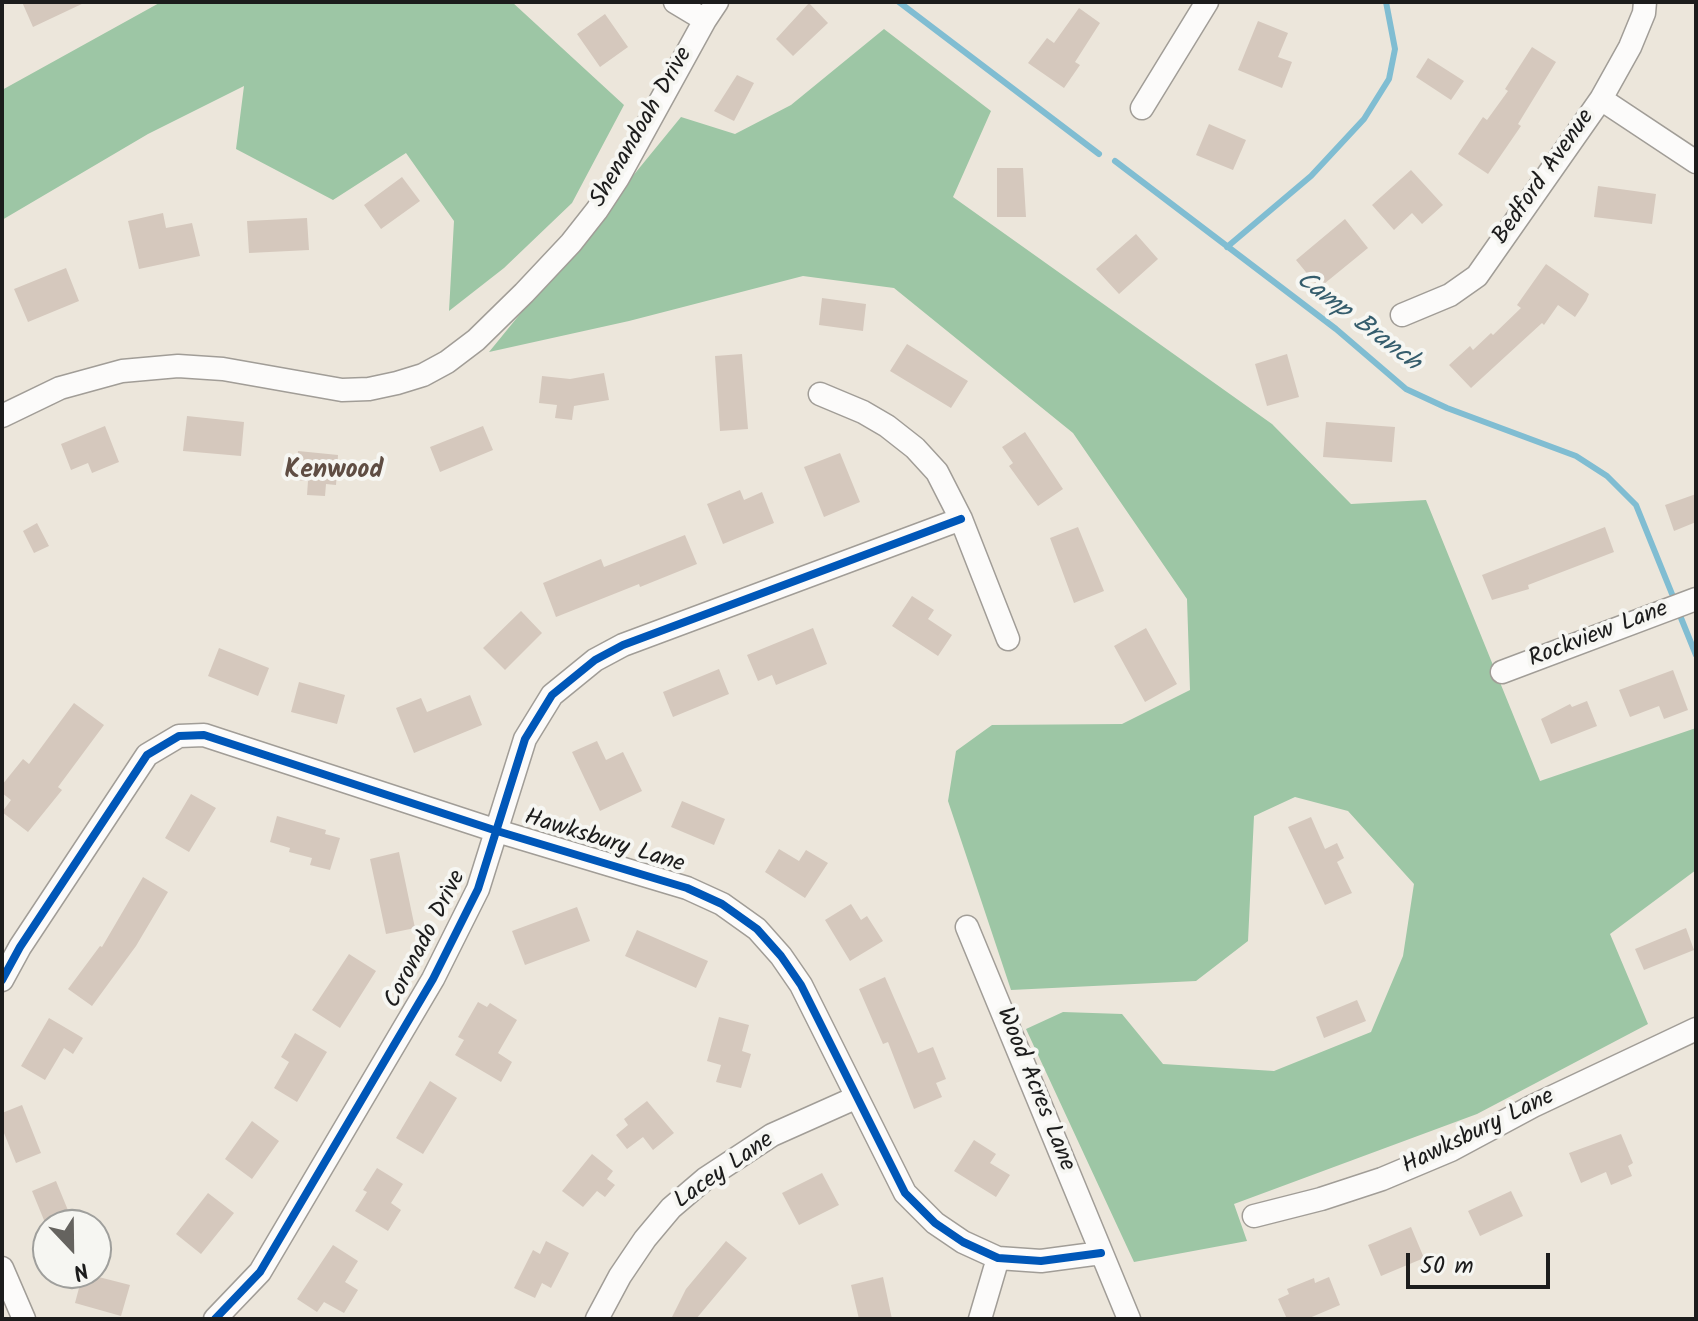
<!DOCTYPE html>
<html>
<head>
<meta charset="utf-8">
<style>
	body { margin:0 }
	#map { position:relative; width:1698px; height:1321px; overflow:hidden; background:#ece6db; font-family:Kalam,sans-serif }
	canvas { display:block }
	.frame { position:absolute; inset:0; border:4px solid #1c1c1c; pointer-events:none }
	.north { position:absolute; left:32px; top:1209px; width:80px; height:80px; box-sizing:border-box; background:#f6f6f2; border:2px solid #9f9f9c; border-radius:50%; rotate:158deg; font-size:22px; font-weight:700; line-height:32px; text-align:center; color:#1c1c1c }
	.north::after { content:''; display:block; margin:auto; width:28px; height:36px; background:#65635f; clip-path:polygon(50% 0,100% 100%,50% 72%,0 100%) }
	.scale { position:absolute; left:1406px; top:1253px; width:144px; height:36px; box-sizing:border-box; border:4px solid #1c1c1c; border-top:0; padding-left:10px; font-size:24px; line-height:28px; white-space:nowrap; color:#1c1c1c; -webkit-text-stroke:6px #f6f6f2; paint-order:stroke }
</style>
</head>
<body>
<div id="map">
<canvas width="1698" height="1321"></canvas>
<div class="frame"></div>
<div class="north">N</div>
<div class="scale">50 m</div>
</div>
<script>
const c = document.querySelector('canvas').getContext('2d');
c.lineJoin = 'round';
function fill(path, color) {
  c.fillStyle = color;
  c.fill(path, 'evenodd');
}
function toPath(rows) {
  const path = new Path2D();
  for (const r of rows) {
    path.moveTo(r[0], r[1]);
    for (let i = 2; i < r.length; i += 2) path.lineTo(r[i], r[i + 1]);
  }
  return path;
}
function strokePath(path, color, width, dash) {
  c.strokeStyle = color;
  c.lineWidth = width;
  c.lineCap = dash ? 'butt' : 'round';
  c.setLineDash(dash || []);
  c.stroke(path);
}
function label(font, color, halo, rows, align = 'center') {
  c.font = font + ' Kalam,sans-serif';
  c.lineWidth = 8;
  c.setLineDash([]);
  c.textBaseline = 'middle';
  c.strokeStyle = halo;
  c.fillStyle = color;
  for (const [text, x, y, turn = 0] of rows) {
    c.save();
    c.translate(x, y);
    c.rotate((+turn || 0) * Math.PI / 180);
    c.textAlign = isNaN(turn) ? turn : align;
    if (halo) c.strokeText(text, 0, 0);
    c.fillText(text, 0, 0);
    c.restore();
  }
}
fill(toPath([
	[161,2,512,2,624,105,572,203,504,268,449,311,454,221,406,153,333,200,236,149,244,86,148,134,2,220,2,90],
	[884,29,991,111,953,197,1272,424,1351,504,1426,500,1540,781,1696,728,1696,870,1610,934,1648,1024,1477,1114,1234,1204,1247,1241,1134,1262,1026,1029,1063,1012,1122,1014,1163,1064,1274,1071,1371,1032,1403,956,1414,884,1348,811,1295,797,1254,816,1248,941,1196,981,1011,990,948,801,956,751,992,725,1122,724,1190,690,1187,599,1073,433,894,288,803,276,629,321,489,352,681,117,735,134,791,105]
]), '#9dc6a5');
strokePath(toPath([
	[899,2,1099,154],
	[1115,161,1336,329,1406,389,1447,408,1576,456,1607,476,1636,505,1672,594],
	[1227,247,1311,176,1364,119,1389,79,1395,49,1386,2],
	[1681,618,1696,655]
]), '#80bdd2', 6);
fill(toPath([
	[22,2,86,2,33,27],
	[809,3,828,23,793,56,776,39],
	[1079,8,1100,23,1075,62,1080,65,1064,88,1028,63,1047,38,1054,43],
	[605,14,628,47,600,67,577,34],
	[1258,21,1288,33,1278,57,1292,62,1282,88,1238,70],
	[1532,47,1556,62,1518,124,1521,126,1488,174,1458,154,1483,117,1487,120,1508,91,1505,89],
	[1428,58,1464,81,1451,100,1416,77],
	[737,75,754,83,734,121,714,111],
	[1209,124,1246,140,1233,170,1196,155],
	[997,168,1023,168,1026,217,997,217],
	[1411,170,1443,205,1422,224,1412,213,1394,230,1372,205],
	[402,177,420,201,381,229,364,205],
	[1598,186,1656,194,1652,224,1594,217],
	[163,213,166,228,192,223,200,256,139,269,128,221],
	[307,218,309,250,249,253,247,221],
	[1345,219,1368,248,1319,288,1296,260],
	[1136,234,1158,259,1119,294,1096,269],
	[1546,264,1589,294,1586,301,1575,317,1558,305,1544,325,1542,323,1471,388,1449,365,1470,346,1473,350,1491,333,1493,335,1521,308,1517,305],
	[66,268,79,301,28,322,14,289],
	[822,298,866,304,863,331,819,325],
	[907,344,968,381,951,408,890,371],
	[742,354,748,429,720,431,715,356],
	[1287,354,1299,397,1267,406,1255,364],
	[604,373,609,400,574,406,572,420,555,418,557,405,539,403,542,376,570,379],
	[187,416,244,422,241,456,183,451],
	[1326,422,1395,427,1392,462,1323,457],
	[105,426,119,462,92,473,88,463,71,470,61,444],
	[483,426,493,450,440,472,430,447],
	[1025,432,1063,489,1038,506,1009,466,1013,463,1002,447],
	[298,451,338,455,336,485,326,484,325,496,307,495,308,481,296,480],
	[840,453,860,502,824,517,804,467],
	[740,490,744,500,762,492,774,523,723,544,707,504],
	[1696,494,1696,522,1674,531,1665,505],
	[37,523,49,546,34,553,23,531],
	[1078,527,1104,591,1074,603,1050,538],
	[1605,527,1614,552,1528,585,1529,589,1492,600,1482,575],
	[685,535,697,564,640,587,639,584,556,617,543,583,601,559,604,567],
	[912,596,934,610,928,619,952,635,938,656,892,626],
	[521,611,542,633,505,670,483,648],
	[813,628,827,664,776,685,772,675,758,681,747,655],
	[1146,628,1177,684,1145,702,1114,646],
	[219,648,269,668,258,696,208,676],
	[719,669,729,694,673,717,663,692],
	[1673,670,1688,710,1664,719,1659,706,1630,717,1619,690],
	[299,682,345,695,337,724,291,712],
	[470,695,482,725,414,753,396,708,421,698,427,712],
	[1587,701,1597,726,1551,744,1541,719,1570,704,1572,707],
	[74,703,104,725,58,787,62,790,28,832,2,812,11,800,2,793,2,785,23,759,29,764],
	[597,741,606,760,623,752,642,791,600,811,572,752],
	[191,794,216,808,189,852,165,838],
	[682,801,725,819,714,845,671,827],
	[277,816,326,830,325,834,340,838,330,870,310,865,312,858,289,852,290,848,270,842],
	[1311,817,1325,849,1337,843,1344,858,1337,862,1352,893,1325,905,1288,827],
	[779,849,799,861,806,850,828,863,805,898,765,872],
	[399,852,415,928,386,934,370,859],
	[143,877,168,892,136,946,92,1006,68,989,100,946,102,947],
	[851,904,861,920,867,916,883,941,850,961,825,920],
	[577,907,590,941,525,965,512,931],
	[1686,928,1694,950,1644,970,1635,949],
	[637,930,708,961,696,988,625,956],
	[349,954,376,971,340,1028,312,1010],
	[885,977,918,1053,933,1047,946,1079,936,1083,942,1097,914,1109,888,1042,883,1044,859,989],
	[1357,1000,1366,1021,1324,1038,1316,1017],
	[478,1002,487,1007,490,1003,517,1020,498,1053,512,1062,501,1082,455,1055,464,1040,458,1037],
	[719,1017,749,1025,742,1051,751,1054,741,1088,716,1082,721,1065,707,1061],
	[49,1018,83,1038,73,1054,64,1048,45,1080,21,1066],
	[295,1033,327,1052,297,1102,274,1088,289,1062,281,1057],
	[430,1081,457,1098,423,1154,396,1138],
	[647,1101,674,1133,653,1150,643,1137,627,1149,616,1135,628,1125,624,1119],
	[22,1105,41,1153,16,1163,2,1128,2,1113],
	[252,1121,279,1141,252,1179,225,1159],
	[1621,1134,1633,1163,1628,1166,1632,1176,1611,1185,1606,1172,1581,1183,1569,1153],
	[974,1140,996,1154,990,1163,1010,1175,996,1197,954,1171],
	[592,1154,613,1171,607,1179,615,1185,605,1197,597,1191,583,1207,562,1191],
	[377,1168,403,1184,391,1203,401,1210,388,1231,355,1211,367,1192,363,1190],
	[822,1173,839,1205,799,1225,782,1193],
	[56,1181,74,1225,46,1225,32,1191],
	[1511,1191,1523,1216,1480,1236,1468,1211],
	[208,1193,234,1213,201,1254,176,1234],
	[1411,1227,1424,1258,1381,1276,1368,1245],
	[546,1241,569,1253,551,1288,542,1283,535,1298,514,1288,533,1250,540,1254],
	[726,1241,747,1258,696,1319,671,1319,686,1289],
	[333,1245,358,1261,345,1282,358,1290,344,1313,324,1302,317,1312,297,1299],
	[83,1273,130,1285,121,1316,75,1303],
	[883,1277,892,1319,859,1319,851,1285],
	[1329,1277,1340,1305,1307,1319,1287,1319,1278,1299,1289,1294,1287,1289,1314,1278,1315,1283]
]), '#d5c8bd');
const street = toPath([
	[675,2,705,20],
	[1601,99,1696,162],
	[1142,108,1207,2],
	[1402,315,1450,295,1477,276,1601,99,1630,47,1644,13,1645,2],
	[820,394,863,412,887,426,915,448,937,472,961,519,1008,639],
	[2,416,60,388,122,371,178,366,223,369,342,390,369,389,397,383,423,375,447,362,476,340,524,293,571,243,597,210,618,178,705,20,717,2],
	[1502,672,1696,599],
	[967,927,1129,1319],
	[2,980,20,947,147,755,179,736,204,735,497,831,687,888,722,904,757,929,781,956,801,985,905,1193,935,1223,963,1242,998,1258,1041,1261,1101,1253],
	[1254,1216,1321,1199,1382,1179,1451,1150,1533,1106,1696,1029],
	[2,1268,24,1319],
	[215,1319,260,1272,433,979,478,889,525,739,552,695,595,660,623,645,961,519],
	[597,1319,620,1276,645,1239,671,1208,705,1179,772,1135,855,1098],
	[980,1319,998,1258]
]);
strokePath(street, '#a19d97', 25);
strokePath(street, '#fcfbfa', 22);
strokePath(toPath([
	[2,980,20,947,147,755,179,736,204,735,497,831,687,888,722,904,757,929,781,956,801,985,905,1193,935,1223,963,1242,998,1258,1041,1261,1101,1253],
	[215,1319,260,1272,433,979,478,889,525,739,552,695,595,660,623,645,961,519]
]), '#0057b8', 8);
label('24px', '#1c1c1c', '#f6f6f2', [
	["Shenandoah Drive",643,128,-60],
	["Bedford Avenue",1545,178,-55],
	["Rockview Lane",1599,636,-21],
	["Hawksbury Lane",604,843,17],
	["Coronado Drive",427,940,-63],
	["Wood Acres Lane",1034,1090,68],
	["Hawksbury Lane",1479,1133,-26],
	["Lacey Lane",725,1172,-35]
]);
label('italic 26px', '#345c6c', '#f6f6f2', [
	["Camp Branch",1357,323,37]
]);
label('bold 26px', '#5f4d43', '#f6f6f2', [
	["Kenwood",334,473]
]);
</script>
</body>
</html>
